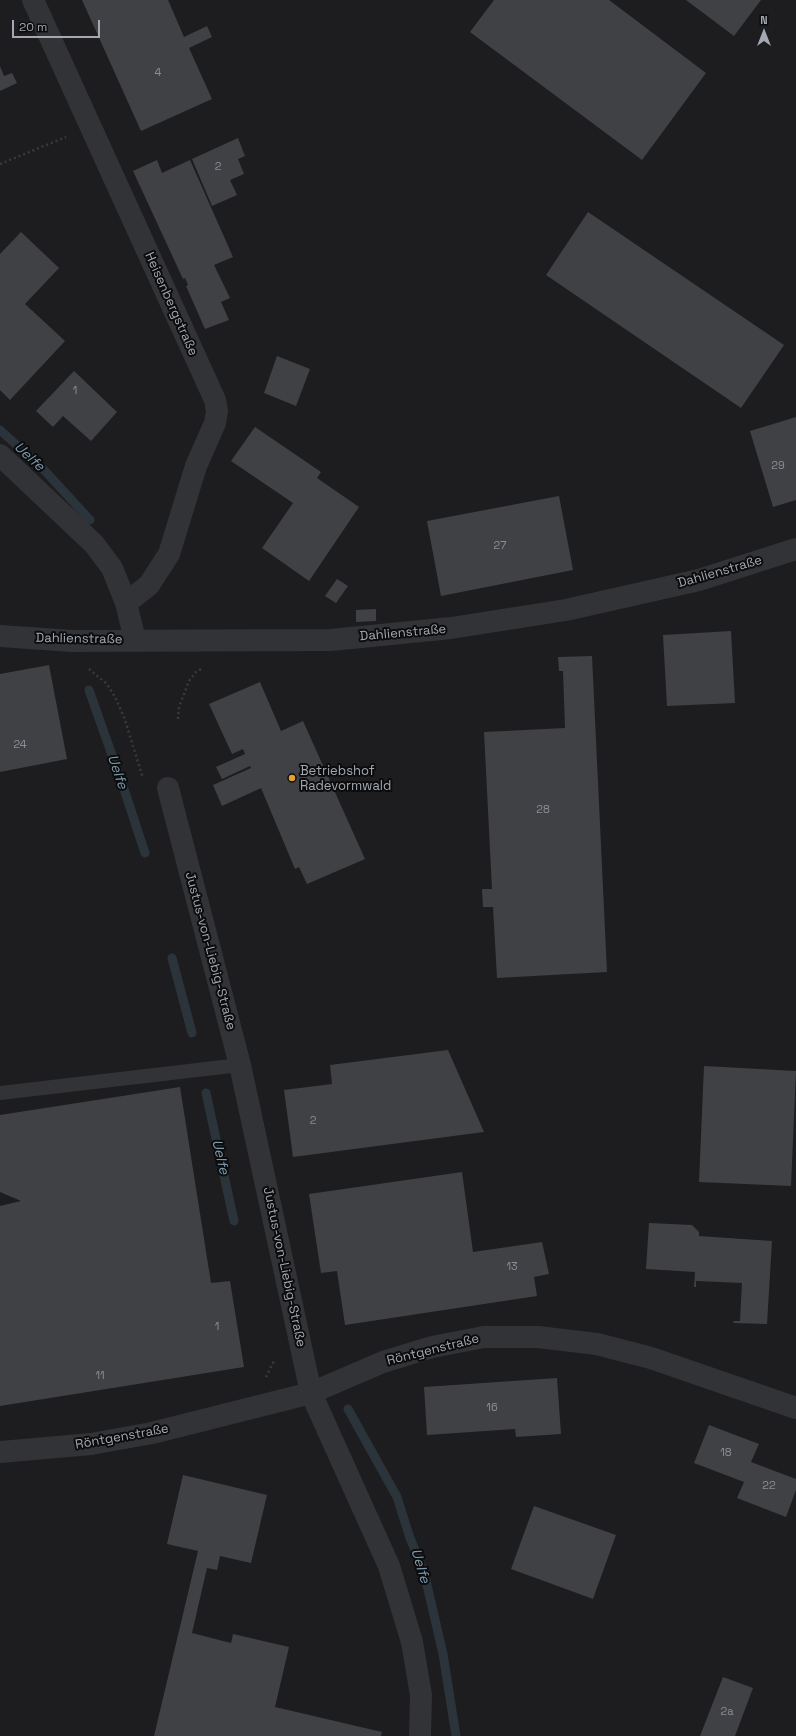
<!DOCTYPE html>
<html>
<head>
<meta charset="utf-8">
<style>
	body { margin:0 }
	#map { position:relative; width:796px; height:1736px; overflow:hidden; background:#111112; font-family:"Space Grotesk",sans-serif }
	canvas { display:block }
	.north { position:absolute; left:744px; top:12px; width:40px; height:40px; -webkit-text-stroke:3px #0c0c0d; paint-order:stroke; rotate:0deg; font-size:11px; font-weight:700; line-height:16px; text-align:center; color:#a3a8b2 }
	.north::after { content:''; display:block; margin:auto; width:14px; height:18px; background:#a3a8b2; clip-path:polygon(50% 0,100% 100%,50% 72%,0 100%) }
	.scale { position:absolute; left:12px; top:20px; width:88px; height:18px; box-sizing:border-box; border:2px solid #a3a8b2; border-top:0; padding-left:5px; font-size:12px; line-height:14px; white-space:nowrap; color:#a3a8b2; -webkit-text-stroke:3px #0c0c0d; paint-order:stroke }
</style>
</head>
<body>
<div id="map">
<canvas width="796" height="1736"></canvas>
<div class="north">N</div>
<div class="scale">20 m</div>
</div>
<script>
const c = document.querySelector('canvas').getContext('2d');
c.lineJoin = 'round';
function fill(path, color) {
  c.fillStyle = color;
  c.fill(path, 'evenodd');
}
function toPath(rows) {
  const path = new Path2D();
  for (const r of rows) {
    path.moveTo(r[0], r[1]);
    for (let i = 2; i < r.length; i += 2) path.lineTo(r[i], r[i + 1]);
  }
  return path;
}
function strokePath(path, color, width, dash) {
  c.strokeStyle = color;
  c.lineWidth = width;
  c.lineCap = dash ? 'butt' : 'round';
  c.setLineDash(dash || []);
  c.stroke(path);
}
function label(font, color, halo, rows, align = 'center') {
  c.font = font + ' "Space Grotesk",sans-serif';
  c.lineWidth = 4;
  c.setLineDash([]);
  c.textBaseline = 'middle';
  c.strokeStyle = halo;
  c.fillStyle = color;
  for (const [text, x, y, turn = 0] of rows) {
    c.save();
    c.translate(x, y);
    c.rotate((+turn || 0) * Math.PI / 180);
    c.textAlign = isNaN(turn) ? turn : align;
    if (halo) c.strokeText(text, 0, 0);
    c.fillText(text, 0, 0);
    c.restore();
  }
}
fill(toPath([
	[0,0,796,0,796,1736,0,1736]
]), '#1d1d1f');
strokePath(toPath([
	[0,430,45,471,90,520],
	[89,690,125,792,145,853],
	[172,958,192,1033],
	[206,1093,234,1221],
	[348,1409,397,1497,410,1538,424,1572,443,1654,456,1736]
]), '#2b343a', 9);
fill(toPath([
	[82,0,168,0,184,37,207,26,212,37,189,48,212,99,141,131],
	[494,0,609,0,706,73,642,160,470,32],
	[686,0,761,0,734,36],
	[0,66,4,76,12,73,17,83,0,91],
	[238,138,245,156,238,159,244,174,230,180,237,195,212,206,192,159],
	[157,160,162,173,190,160,233,257,214,265,230,298,221,302,229,320,205,329,186,286,188,285,185,278,183,279,133,171],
	[588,212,784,345,741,408,546,275],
	[21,232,59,268,25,304,65,341,10,400,0,390,0,254],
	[277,356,310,369,296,406,264,393],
	[74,371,117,412,91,441,63,416,53,427,36,411],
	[796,417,796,500,773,507,750,431],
	[255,427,321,472,317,478,359,507,309,581,262,548,293,503,231,461],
	[559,496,573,570,441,596,427,521],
	[337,579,348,586,336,603,325,596],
	[376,609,376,621,356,622,356,610],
	[731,631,735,703,667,706,663,635],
	[592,656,607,972,497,978,493,907,483,907,482,889,492,889,484,732,565,728,563,671,559,671,558,657],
	[49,665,67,759,0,772,0,674],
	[260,682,281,731,303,721,365,859,307,884,299,867,295,869,261,788,222,806,213,785,251,768,250,766,222,779,216,767,245,754,243,749,232,754,209,704],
	[448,1050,484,1132,293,1157,284,1090,332,1084,330,1065],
	[704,1066,796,1071,791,1186,699,1182],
	[180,1087,211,1283,230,1281,244,1367,0,1406,0,1206,21,1201,0,1192,0,1115],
	[462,1172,473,1252,542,1242,549,1274,534,1277,537,1296,345,1325,337,1271,321,1273,309,1194],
	[649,1223,692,1225,699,1232,699,1236,772,1241,767,1324,733,1323,734,1321,740,1321,742,1283,696,1281,696,1287,694,1287,695,1272,646,1269],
	[557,1378,561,1434,516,1437,515,1429,427,1435,424,1387],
	[709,1425,759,1444,751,1462,796,1479,796,1490,786,1517,737,1498,744,1482,694,1463],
	[183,1475,267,1495,251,1563,220,1556,217,1570,207,1568,192,1633,231,1643,233,1634,289,1647,275,1707,382,1732,381,1736,154,1736,198,1551,167,1544],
	[534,1506,616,1535,593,1599,511,1569],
	[723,1677,753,1688,735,1736,700,1736]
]), '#404145');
strokePath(toPath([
	[0,164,66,137],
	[89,669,107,684,115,697,124,717,143,778],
	[178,719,179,707,189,681,196,672,203,668],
	[266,1377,275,1359]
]), '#383a3e', 2.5, [2, 3]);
strokePath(toPath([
	[0,1093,240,1065]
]), '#323337', 14);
strokePath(toPath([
	[33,0,215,400,217,411,215,423,196,466,169,554,149,585,126,603,135,640],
	[0,455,94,544,112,568,126,603],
	[0,636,72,641,331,640,451,628,566,610,699,580,796,549],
	[168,788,240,1065,311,1393,389,1566,412,1642,421,1695,420,1736],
	[0,1452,91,1444,152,1433,311,1393,383,1362,432,1347,484,1337,538,1337,597,1344,651,1358,796,1408]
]), '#323337', 22);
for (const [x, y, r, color] of [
	[292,778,4,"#e79f34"]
]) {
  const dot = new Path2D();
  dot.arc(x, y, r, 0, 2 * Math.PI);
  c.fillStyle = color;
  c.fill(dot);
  strokePath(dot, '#0c0c0d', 1.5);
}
label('11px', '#8a8e97', null, [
	["4",158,73],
	["2",218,167],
	["1",75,391],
	["29",778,466],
	["27",500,546],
	["24",20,745],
	["28",543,810],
	["2",313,1121],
	["13",512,1267],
	["1",217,1327],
	["11",100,1376],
	["16",492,1408],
	["18",726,1453],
	["22",769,1486],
	["2a",727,1712]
]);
label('13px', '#a3a8b2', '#0c0c0d', [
	["Heisenbergstraße",171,304,66],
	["Dahlienstraße",720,572,-16],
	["Dahlienstraße",403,633,-5],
	["Dahlienstraße",79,639,1],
	["Justus-von-Liebig-Straße",210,951,75],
	["Justus-von-Liebig-Straße",284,1267,78],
	["Röntgenstraße",433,1350,-14],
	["Röntgenstraße",122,1437,-10]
]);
label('13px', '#a3a8b2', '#0c0c0d', [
	["Betriebshof",300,771],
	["Radevormwald",300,786]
], 'left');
label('italic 14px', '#7b98ac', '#0c0c0d', [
	["Uelfe",29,457,43],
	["Uelfe",117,772,71],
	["Uelfe",220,1157,77],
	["Uelfe",420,1566,73]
]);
</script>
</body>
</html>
